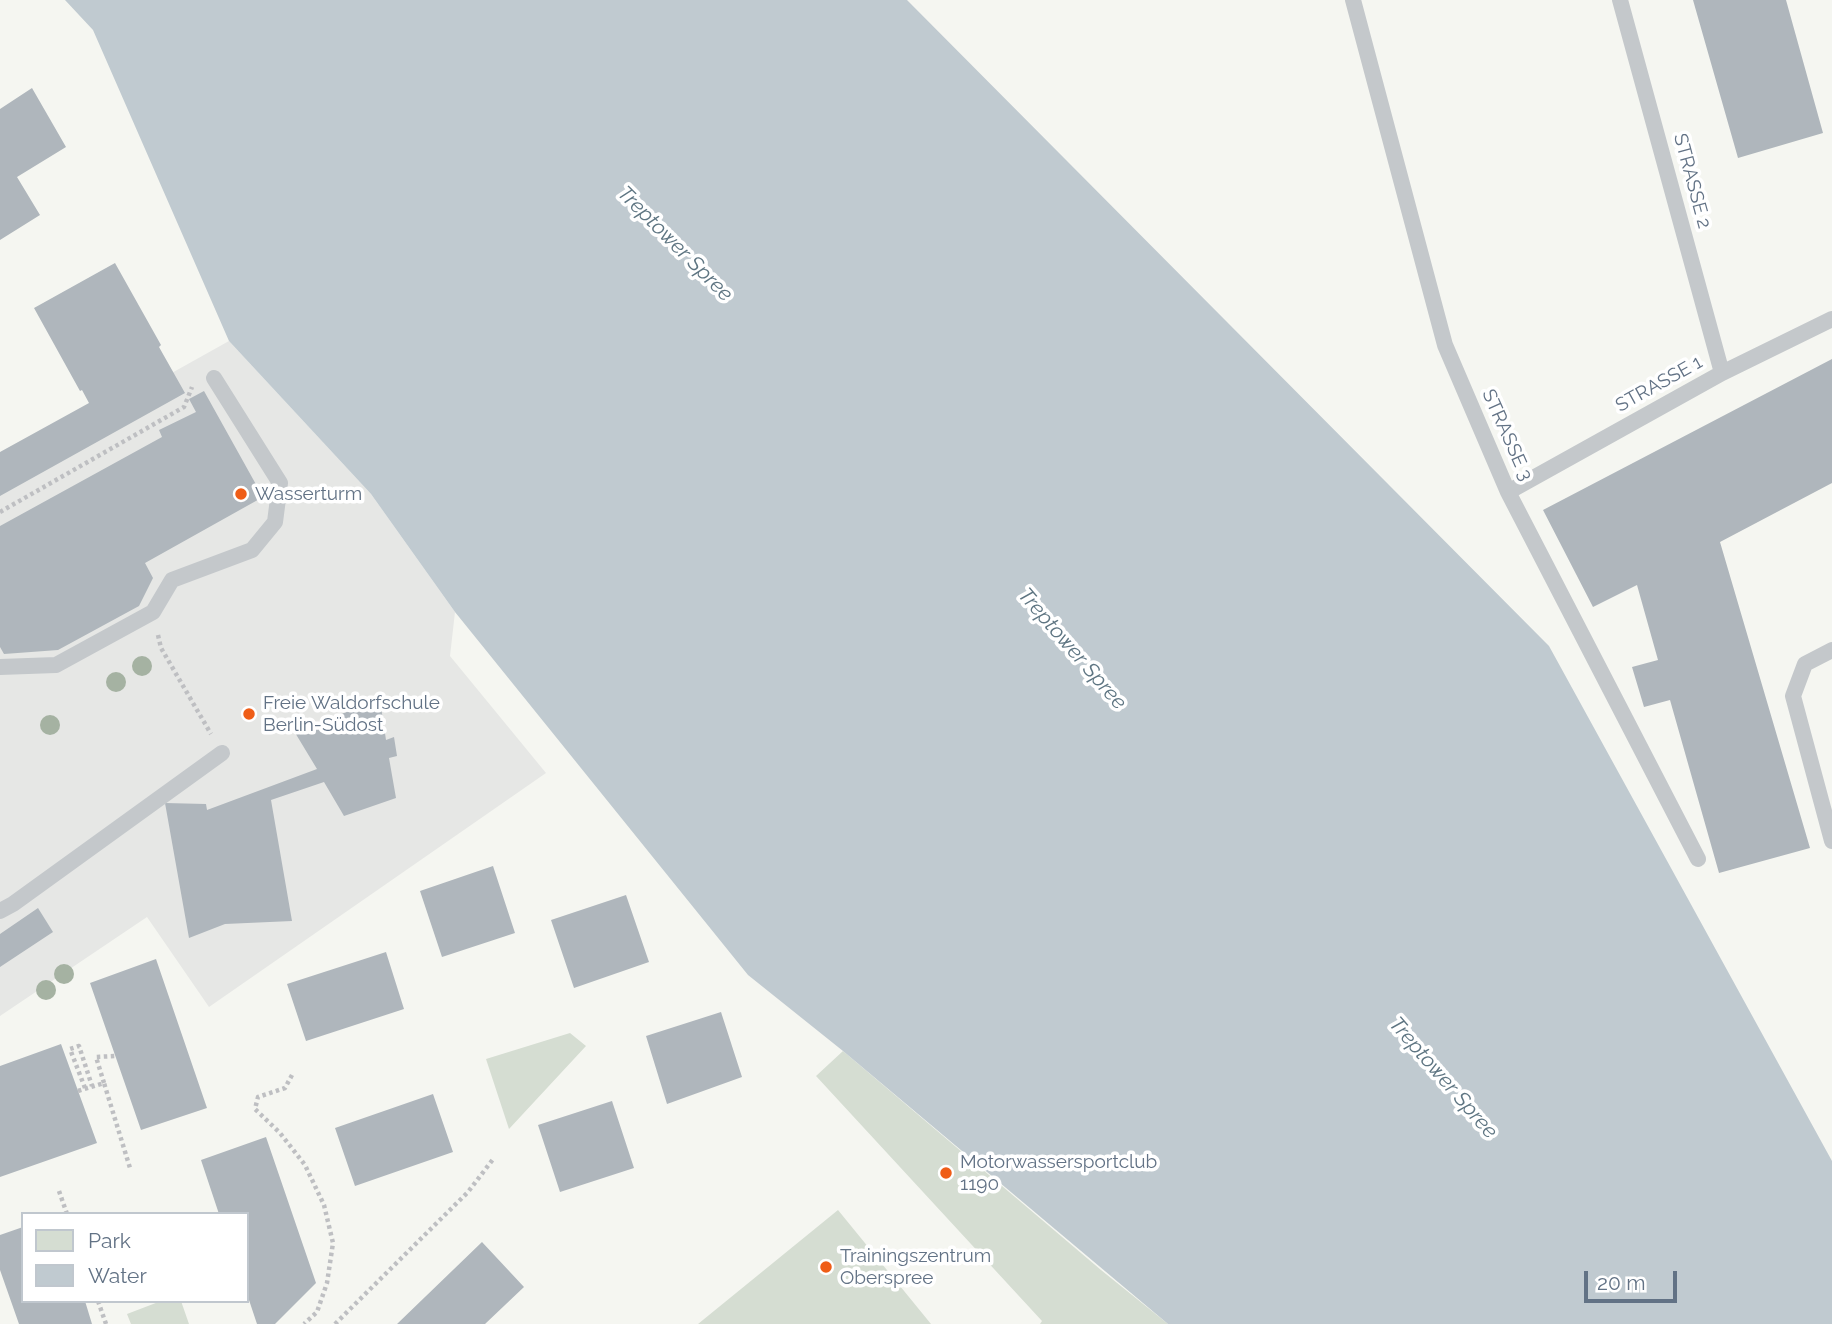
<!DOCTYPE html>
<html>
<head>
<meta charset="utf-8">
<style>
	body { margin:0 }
	#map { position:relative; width:1832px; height:1324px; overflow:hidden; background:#f5f6f1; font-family:Raleway,sans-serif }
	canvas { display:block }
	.legend { position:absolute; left:21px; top:1212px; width:228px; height:91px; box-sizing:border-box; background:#fff; border:2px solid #c0c7ce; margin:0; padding:9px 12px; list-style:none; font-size:21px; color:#627285 }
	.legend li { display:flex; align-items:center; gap:14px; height:35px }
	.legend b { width:35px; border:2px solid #c0c7ce }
	.scale { position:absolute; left:1584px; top:1271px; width:93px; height:32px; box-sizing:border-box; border:4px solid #627285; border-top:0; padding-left:9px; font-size:21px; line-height:24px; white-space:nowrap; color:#627285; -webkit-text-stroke:5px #fff; paint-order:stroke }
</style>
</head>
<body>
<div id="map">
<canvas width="1832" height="1324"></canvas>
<ul class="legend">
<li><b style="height:19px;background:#d5ddd2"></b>Park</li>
<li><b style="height:19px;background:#c0cad0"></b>Water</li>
</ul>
<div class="scale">20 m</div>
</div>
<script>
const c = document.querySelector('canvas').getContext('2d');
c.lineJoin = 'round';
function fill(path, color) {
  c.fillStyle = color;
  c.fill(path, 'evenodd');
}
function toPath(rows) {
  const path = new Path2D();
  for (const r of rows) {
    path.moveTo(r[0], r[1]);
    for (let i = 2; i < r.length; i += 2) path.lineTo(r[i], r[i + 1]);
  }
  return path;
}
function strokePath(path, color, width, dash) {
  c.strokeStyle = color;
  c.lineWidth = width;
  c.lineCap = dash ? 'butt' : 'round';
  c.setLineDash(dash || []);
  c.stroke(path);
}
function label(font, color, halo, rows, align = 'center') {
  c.font = font + ' Raleway,sans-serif';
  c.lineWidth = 7;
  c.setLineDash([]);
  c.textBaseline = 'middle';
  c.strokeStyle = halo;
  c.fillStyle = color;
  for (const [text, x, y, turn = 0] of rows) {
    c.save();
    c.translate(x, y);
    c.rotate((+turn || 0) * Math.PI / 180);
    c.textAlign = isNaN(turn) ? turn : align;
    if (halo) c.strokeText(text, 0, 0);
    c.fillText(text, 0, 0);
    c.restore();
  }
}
fill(toPath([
	[229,341,371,494,455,612,450,656,546,773,209,1007,147,917,0,1016,0,469]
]), '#e6e7e5');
fill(toPath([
	[570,1033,586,1046,509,1129,486,1059],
	[843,1051,1101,1270,1168,1324,1040,1324,1042,1321,816,1076],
	[838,1210,931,1324,698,1324],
	[161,1301,181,1301,189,1324,131,1324,127,1314]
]), '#d5ddd2');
fill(toPath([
	[65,0,907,0,1549,646,1832,1161,1832,1324,1168,1324,843,1051,748,975,455,612,371,494,229,341,93,30]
]), '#c0cad0');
fill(toPath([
	[1693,0,1786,0,1823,133,1738,158],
	[32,88,66,147,17,177,40,215,0,240,0,109],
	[115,263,161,345,159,347,185,393,0,496,0,452,89,403,82,390,80,391,34,308],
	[1832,359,1832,483,1720,542,1810,848,1719,873,1670,700,1644,707,1632,667,1658,660,1637,585,1593,607,1543,510],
	[204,391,263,497,145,563,153,578,139,606,58,650,4,654,0,647,0,526,162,437,159,430,196,412,189,399],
	[380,700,386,740,394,737,397,756,389,758,396,798,344,816,324,782,271,800,292,921,225,924,189,938,165,803,206,804,207,810,317,769,294,731],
	[493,866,515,933,442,957,420,891],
	[626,895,649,962,574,988,551,920],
	[38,908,53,932,0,967,0,934],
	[386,952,404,1009,306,1041,287,984],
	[156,959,207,1108,141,1130,90,983],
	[721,1012,742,1077,667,1104,646,1036],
	[61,1044,97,1143,0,1177,0,1066],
	[433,1094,453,1152,355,1186,335,1128],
	[612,1101,634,1168,560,1192,538,1125],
	[266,1137,316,1283,275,1324,257,1324,247,1294,247,1214,219,1214,201,1160],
	[23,1227,23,1301,85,1301,92,1324,19,1324,0,1270,0,1235],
	[482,1242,524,1287,485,1324,397,1324]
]), '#afb6bc');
strokePath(toPath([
	[0,512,184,407,192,387],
	[158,635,161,648,211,734],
	[292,1075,285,1088,258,1097,255,1109,280,1133,305,1165,324,1205,333,1243,327,1283,317,1312,304,1324],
	[104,1083,96,1057,115,1056],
	[85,1088,70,1049,79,1046,92,1086],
	[78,1091,104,1083,130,1168],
	[59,1191,67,1214],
	[98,1301,106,1324],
	[335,1324,468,1192,494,1158]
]), '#bebfc2', 4.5, [3.5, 3.5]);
strokePath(toPath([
	[1353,0,1445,345,1508,492,1698,859],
	[1620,0,1722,373],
	[1508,492,1722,373,1832,319],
	[1832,650,1805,664,1793,696,1832,841],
	[0,667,56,665,153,612,172,580,252,550,275,522,280,483,214,378],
	[0,911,13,904,222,753]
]), '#c4c8cb', 16);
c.fillStyle = '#a5b2a2';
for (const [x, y] of [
	[142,666],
	[116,682],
	[50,725],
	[64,974],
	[46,990]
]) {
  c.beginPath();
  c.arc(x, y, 10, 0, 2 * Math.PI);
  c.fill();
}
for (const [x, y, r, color] of [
	[241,494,7,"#ef5d17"],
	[249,714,7,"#ef5d17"],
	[946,1173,7,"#ef5d17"],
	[826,1267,7,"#ef5d17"]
]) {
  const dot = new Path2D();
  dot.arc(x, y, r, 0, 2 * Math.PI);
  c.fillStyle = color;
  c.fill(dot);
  strokePath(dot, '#fff', 2.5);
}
label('19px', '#627285', '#fff', [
	["STRASSE 2",1692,181,75],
	["STRASSE 1",1659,384,-29],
	["STRASSE 3",1507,435,66]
]);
label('19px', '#627285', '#fff', [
	["Wasserturm",255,494],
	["Freie Waldorfschule",263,703],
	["Berlin-Südost",263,725],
	["Motorwassersportclub",960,1162],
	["1190",960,1184],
	["Trainingszentrum",840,1256],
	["Oberspree",840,1278]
], 'left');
label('italic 21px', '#5e7582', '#fff', [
	["Treptower Spree",675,244,45],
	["Treptower Spree",1072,649,49],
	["Treptower Spree",1443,1078,49]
]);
</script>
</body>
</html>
